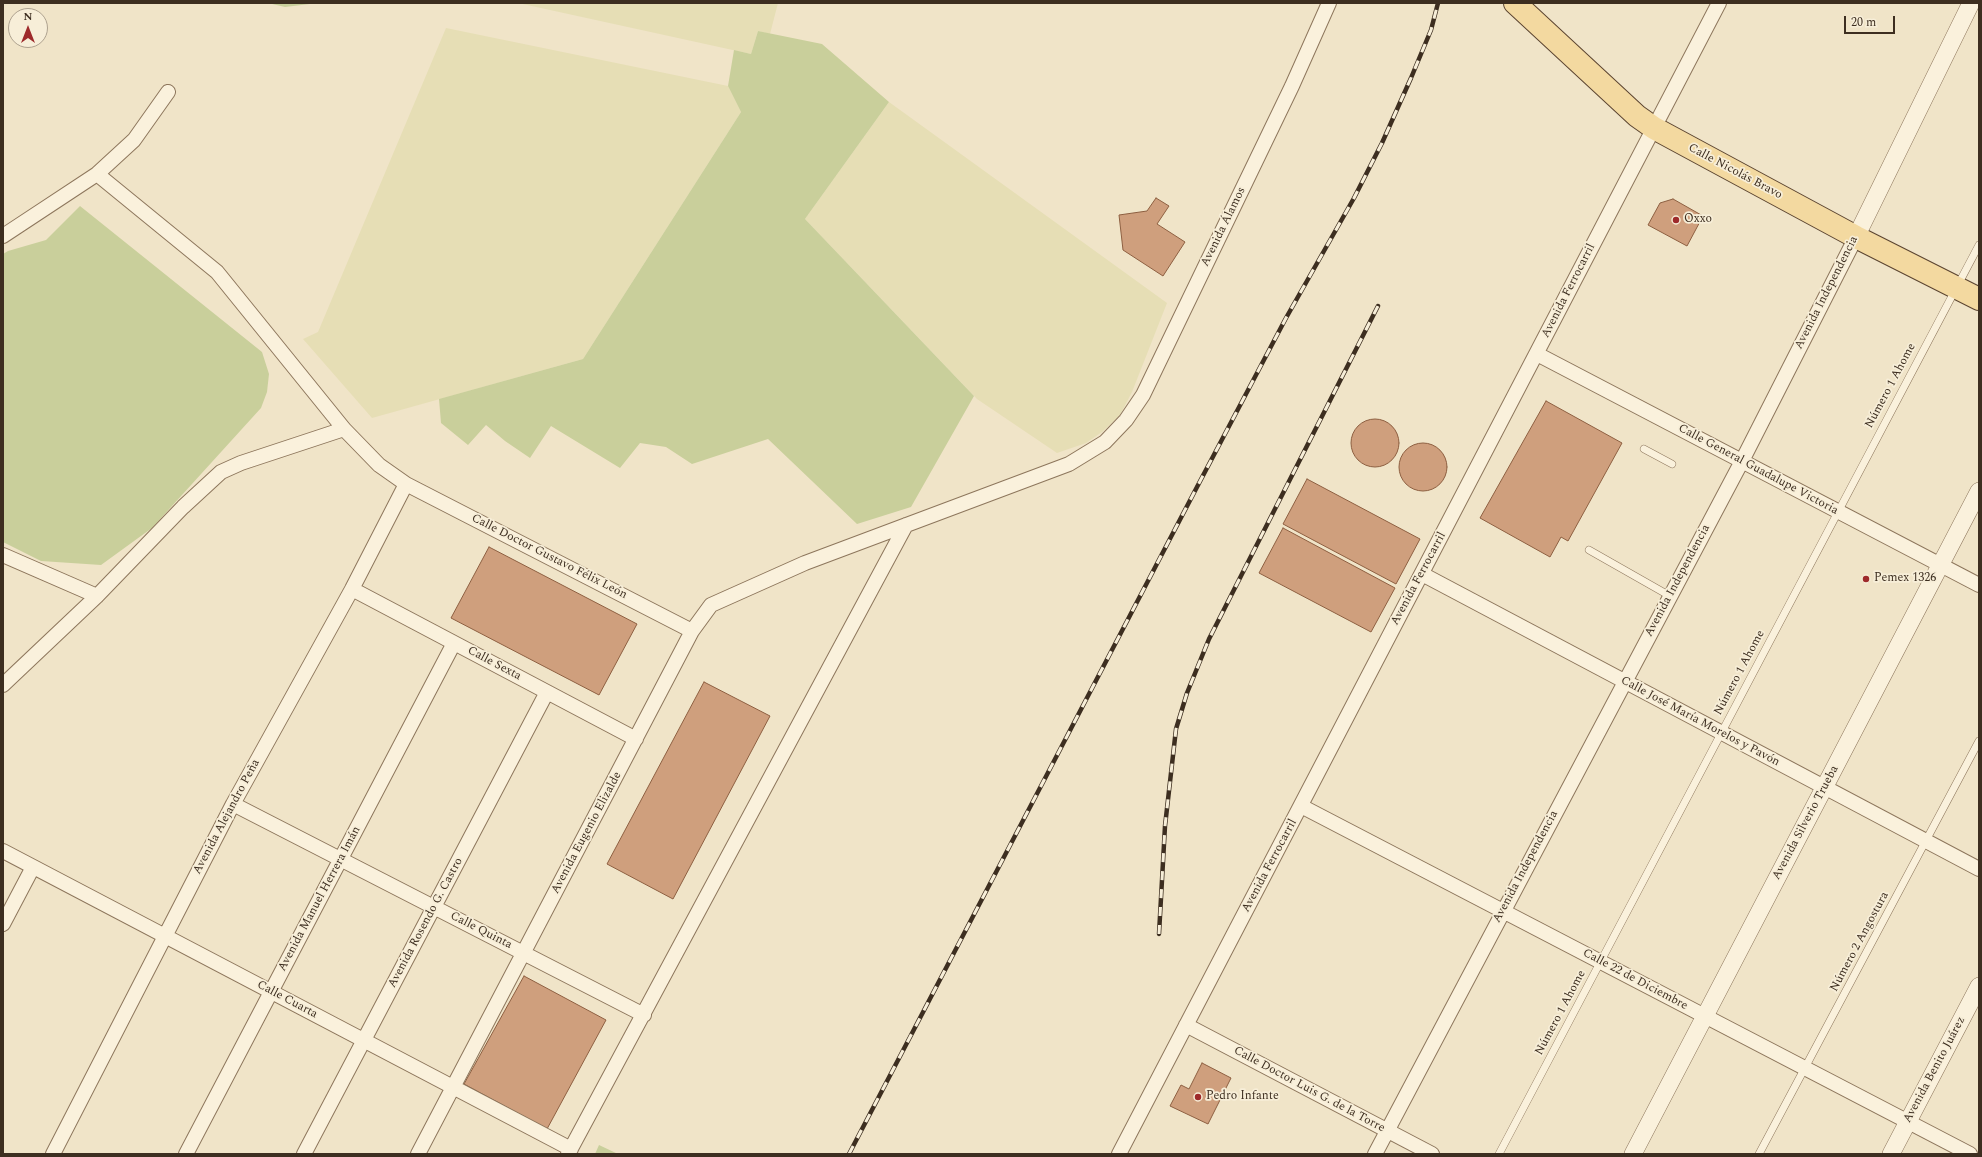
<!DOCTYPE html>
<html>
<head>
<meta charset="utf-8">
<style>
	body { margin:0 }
	#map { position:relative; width:1982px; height:1157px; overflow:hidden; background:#f0e4c8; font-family:Spectral,serif }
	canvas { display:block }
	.frame { position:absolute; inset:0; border:4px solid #3d2e20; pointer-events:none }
	.north { position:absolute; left:8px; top:8px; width:40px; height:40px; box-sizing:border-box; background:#f7eed8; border:1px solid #ada18e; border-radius:50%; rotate:0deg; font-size:11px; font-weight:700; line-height:16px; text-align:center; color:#3d2e20 }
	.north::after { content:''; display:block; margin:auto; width:14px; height:18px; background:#9e2a2b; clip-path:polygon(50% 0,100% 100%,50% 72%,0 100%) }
	.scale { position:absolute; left:1844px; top:16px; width:51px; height:18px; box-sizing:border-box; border:2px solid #3d2e20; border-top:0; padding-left:5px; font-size:12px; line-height:14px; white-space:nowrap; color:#3d2e20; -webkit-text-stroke:3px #f7eed8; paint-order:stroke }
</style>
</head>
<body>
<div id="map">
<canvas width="1982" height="1157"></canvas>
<div class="frame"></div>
<div class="north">N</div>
<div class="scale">20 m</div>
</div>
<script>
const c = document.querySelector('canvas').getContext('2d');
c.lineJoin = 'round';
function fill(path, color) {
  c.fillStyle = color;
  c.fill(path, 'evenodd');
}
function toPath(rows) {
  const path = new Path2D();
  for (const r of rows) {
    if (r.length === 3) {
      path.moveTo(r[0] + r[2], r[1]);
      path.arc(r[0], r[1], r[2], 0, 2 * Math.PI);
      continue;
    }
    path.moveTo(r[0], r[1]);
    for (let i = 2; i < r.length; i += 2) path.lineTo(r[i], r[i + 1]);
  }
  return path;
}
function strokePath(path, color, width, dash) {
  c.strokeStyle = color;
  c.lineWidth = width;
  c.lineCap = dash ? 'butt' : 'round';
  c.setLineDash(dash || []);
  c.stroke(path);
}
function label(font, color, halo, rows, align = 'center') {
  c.font = font + ' Spectral,serif';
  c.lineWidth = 3.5;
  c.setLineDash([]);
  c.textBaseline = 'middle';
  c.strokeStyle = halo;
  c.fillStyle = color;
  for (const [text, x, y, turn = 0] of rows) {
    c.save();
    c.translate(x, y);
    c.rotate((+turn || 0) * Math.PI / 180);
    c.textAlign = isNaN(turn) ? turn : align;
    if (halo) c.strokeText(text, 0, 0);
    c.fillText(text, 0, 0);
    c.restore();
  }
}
fill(toPath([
	[518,3,778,3,770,34,758,31,751,54],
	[446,28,728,86,741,112,583,359,372,418,303,339,318,332],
	[889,102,1167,303,1132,392,1120,415,1102,432,1086,443,1057,453,977,399,805,219]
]), '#e6deb5');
fill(toPath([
	[268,3,318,3,285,7],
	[758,31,822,44,889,102,805,219,974,396,911,507,857,524,768,439,692,464,666,447,640,443,620,468,551,426,530,458,505,441,486,425,468,445,441,423,439,399,583,359,741,112,728,86,734,50,751,54],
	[80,206,262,352,269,374,267,392,261,408,152,528,101,565,41,561,3,542,3,254,8,251,46,240],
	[599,1145,618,1154,595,1154]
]), '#c9cf9b');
const building = toPath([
	[1156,198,1169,206,1157,224,1185,242,1163,276,1123,250,1119,215,1147,211,1156,198],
	[1673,199,1703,216,1687,246,1648,225,1660,203,1673,199],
	[1546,401,1622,443,1568,541,1561,537,1550,557,1480,518,1546,401],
	[1375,443,24],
	[1423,467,24],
	[1307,479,1420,539,1396,584,1283,524,1307,479],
	[1283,528,1395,588,1371,632,1259,573,1283,528],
	[489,547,637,624,599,695,451,618,489,547],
	[704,682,770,716,673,899,607,864,704,682],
	[524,976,606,1020,547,1129,464,1084,524,976],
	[1202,1063,1231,1078,1208,1124,1170,1106,1181,1085,1189,1089,1202,1063]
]);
fill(building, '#cf9f7d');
strokePath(building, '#8d5f41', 1);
const service = toPath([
	[1644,449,1672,464],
	[1589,550,1670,596],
	[1499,1154,1979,245],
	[1759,1154,1979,741]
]);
const minor = toPath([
	[97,174,217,272,344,429,379,465,406,484,692,631],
	[3,236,97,174,134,140,168,92],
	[1537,354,1979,585],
	[3,555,97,596],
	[1422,574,1979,869],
	[352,589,636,739],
	[3,685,97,596,183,507,221,472,241,463,344,429],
	[233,804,644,1015],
	[1301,806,1970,1154],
	[3,851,571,1149],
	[3,924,33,867],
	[1186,1025,1432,1154],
	[53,1154,233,804,352,589,406,484],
	[186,1154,454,643],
	[304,1154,547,692],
	[418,1154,692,631,711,605,805,563,1069,464,1105,442,1126,420,1143,395,1292,86,1329,3],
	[568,1154,906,525],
	[1119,1154,1719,3],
	[1375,1154,1742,461,1856,237]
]);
const tertiary = toPath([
	[1856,237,1971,3],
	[1633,1154,1979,491],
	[1891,1154,1979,986]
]);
const primary = toPath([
	[1515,3,1637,116,1654,128,1856,237,1979,299]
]);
strokePath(service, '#8d765c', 8);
strokePath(minor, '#8d765c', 16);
strokePath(tertiary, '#8d765c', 18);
strokePath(primary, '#5b4430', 24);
strokePath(service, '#faf1dc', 7);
strokePath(minor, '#faf1dc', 14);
strokePath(tertiary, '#faf1dc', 17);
strokePath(primary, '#f3d9a0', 22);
const rail = toPath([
	[1159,934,1165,826,1176,729,1187,693,1209,639,1378,306],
	[849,1154,1197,487,1286,318,1354,198,1382,143,1411,78,1431,30,1438,3]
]);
strokePath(rail, '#3d2e20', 4.5);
strokePath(rail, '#f7eed8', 3, [9]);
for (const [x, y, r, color] of [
	[1676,220,4,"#9e2a2b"],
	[1866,579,4,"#9e2a2b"],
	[1198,1097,4,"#9e2a2b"]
]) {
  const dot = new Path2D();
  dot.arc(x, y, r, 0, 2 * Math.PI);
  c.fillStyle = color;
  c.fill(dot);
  strokePath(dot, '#f7eed8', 1.5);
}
label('12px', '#3d2e20', '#f7eed8', [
	["Calle Nicolás Bravo",1735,172,28],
	["Avenida Álamos",1224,227,-64],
	["Avenida Ferrocarril",1569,291,-63],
	["Avenida Independencia",1827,293,-63],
	["Número 1 Ahome",1891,386,-62],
	["Calle General Guadalupe Victoria",1758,470,28],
	["Calle Doctor Gustavo Félix León",549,557,27],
	["Avenida Ferrocarril",1419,579,-62],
	["Avenida Independencia",1678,581,-62],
	["Calle Sexta",494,664,28],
	["Número 1 Ahome",1740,673,-62],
	["Calle José María Morelos y Pavón",1700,722,28],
	["Avenida Alejandro Peña",227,817,-62],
	["Avenida Silverio Trueba",1806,823,-62],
	["Avenida Eugenio Elizalde",587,833,-62],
	["Avenida Ferrocarril",1270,866,-62],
	["Avenida Independencia",1526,867,-62],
	["Avenida Manuel Herrera Imán",320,899,-62],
	["Avenida Rosendo G. Castro",426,923,-62],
	["Calle Quinta",481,931,27],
	["Número 2 Angostura",1860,942,-62],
	["Calle 22 de Diciembre",1635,980,28],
	["Calle Cuarta",287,1000,28],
	["Número 1 Ahome",1561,1013,-62],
	["Avenida Benito Juárez",1935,1070,-62],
	["Calle Doctor Luis G. de la Torre",1309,1090,28]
]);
label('12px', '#3d2e20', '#f7eed8', [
	["Oxxo",1684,220],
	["Pemex 1326",1874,579],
	["Pedro Infante",1206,1097]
], 'left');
</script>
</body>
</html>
